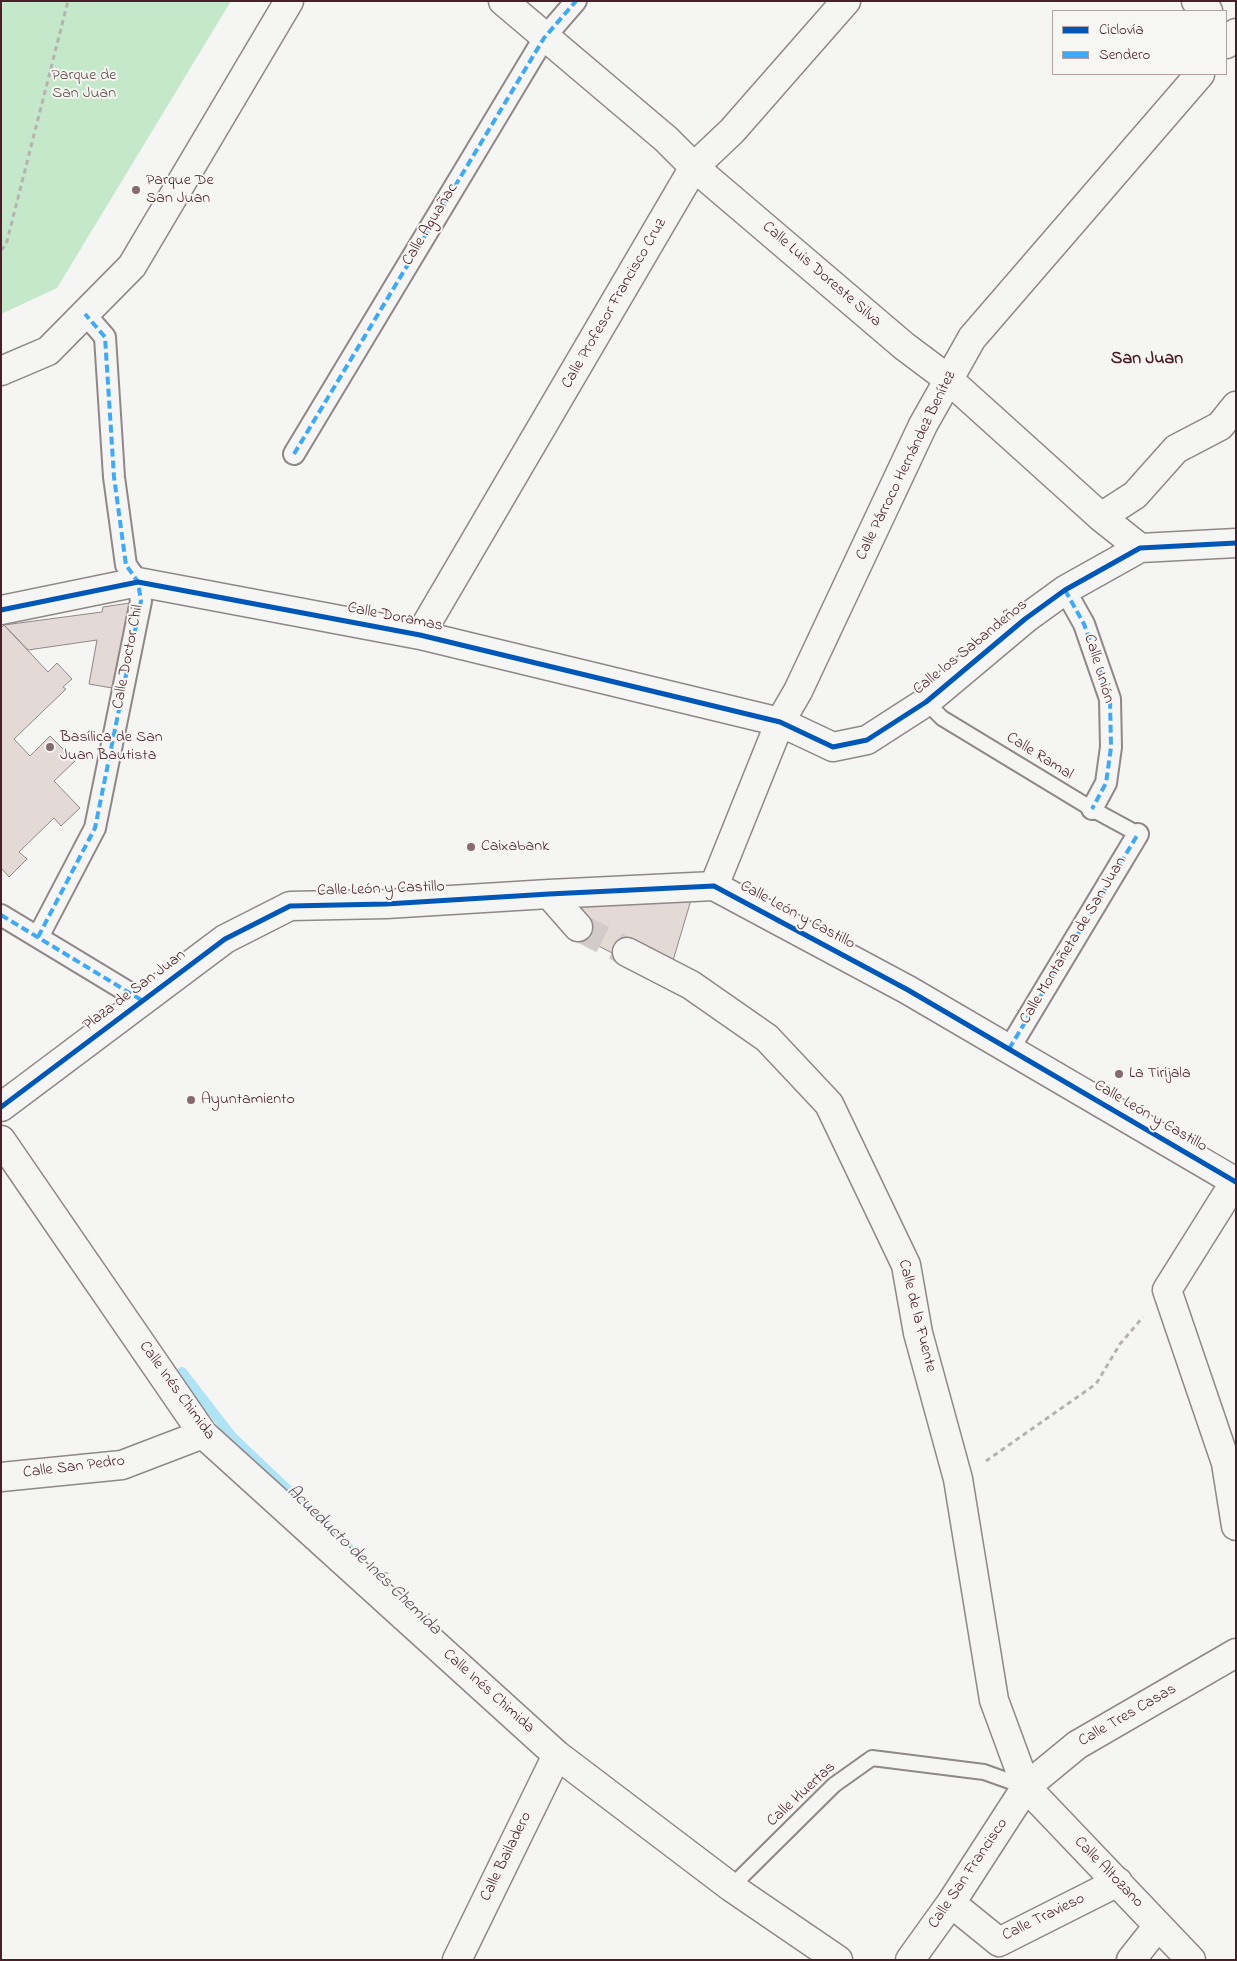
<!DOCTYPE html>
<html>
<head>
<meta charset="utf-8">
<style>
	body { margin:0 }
	#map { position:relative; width:1237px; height:1961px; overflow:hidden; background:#f5f5f3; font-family:"Indie Flower",sans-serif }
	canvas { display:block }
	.frame { position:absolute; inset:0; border:2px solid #4a1f2b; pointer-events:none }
	.legend { position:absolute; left:1052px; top:10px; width:175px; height:65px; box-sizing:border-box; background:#f6f6f2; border:1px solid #b1a0a2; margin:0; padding:6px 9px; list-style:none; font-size:15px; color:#4a1f2b }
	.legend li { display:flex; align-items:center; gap:10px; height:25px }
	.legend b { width:25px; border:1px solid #b1a0a2 }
</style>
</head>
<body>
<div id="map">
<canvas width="1237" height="1961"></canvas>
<div class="frame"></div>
<ul class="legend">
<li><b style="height:6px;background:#0057b8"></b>Ciclovía</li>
<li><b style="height:6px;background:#3fa9f5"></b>Sendero</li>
</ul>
</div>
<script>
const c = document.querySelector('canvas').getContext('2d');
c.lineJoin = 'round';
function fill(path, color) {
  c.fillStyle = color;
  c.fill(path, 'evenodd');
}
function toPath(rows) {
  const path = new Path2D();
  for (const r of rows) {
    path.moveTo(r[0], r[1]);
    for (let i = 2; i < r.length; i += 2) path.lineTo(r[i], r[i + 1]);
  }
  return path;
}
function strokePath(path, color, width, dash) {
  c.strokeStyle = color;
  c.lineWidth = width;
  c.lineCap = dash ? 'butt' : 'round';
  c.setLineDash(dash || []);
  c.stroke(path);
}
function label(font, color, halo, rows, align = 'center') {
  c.font = font + ' "Indie Flower",sans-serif';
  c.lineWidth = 4;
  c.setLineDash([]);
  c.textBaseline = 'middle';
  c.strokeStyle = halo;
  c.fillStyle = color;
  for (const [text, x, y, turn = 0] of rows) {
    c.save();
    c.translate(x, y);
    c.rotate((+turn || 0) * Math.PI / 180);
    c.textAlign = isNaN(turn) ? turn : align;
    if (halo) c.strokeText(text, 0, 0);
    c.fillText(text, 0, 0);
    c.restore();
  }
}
fill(toPath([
	[1,1,231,1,57,288,1,314]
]), '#c4e8c9');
strokePath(toPath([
	[182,1372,233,1438,348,1547]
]), '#b0e4f4', 10);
const building = toPath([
	[130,603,112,688,89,684,97,640,28,650,4,625,102,612,103,607,130,603],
	[4,625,48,672,57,663,72,679,63,687,66,689,14,739,30,756,50,736,75,761,54,781,80,808,61,826,54,818,19,852,27,859,9,877,1,868,1,628,4,625],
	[691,900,672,964,624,959,575,934,581,921,579,903,691,900]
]);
fill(building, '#e3d9d5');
strokePath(building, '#8f8788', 1);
strokePath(toPath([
	[578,927,627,952]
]), '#d3cacb', 28, [28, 14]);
const service = toPath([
	[926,702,942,718,1092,809,1138,834],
	[731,1887,834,1785,872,1758,984,1772,1026,1787]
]);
const pedestrian = toPath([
	[294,454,544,38,576,1],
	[1065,590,1084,624,1110,699,1111,747,1106,783,1092,809],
	[1,915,143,1001],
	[38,937,95,828,141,601,138,582,126,565,114,477,105,337,85,314],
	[1009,1049,1138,834]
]);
const minor = toPath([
	[503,1,666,139,694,167,904,346,948,379,1101,517,1140,548],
	[1196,1,1208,11],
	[1226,44,1236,33],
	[1,371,48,351,132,266,289,1],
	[1101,517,1135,495,1176,449,1220,426,1236,406],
	[1,610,138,582,420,635,780,722,833,747,867,740,926,702,1025,619,1065,590,1140,548,1236,543],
	[420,635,694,167,732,131,846,1],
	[714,886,780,722,798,691,923,425,972,338,1200,74],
	[549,894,578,927],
	[627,952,691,985,767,1038,829,1104,906,1265,918,1333,958,1479,994,1700,1026,1787,1191,1960],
	[1,1107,225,939,290,906,386,904,549,894,714,886,908,990,1236,1182],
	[1,1140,203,1434,557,1755,731,1887,838,1960],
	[1236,1180,1167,1290,1226,1463,1236,1526],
	[1,1477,122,1465,203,1434],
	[951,1903,999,1942,1118,1882],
	[457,1960,557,1755],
	[910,1960,951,1903,1026,1787,1077,1745,1236,1653],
	[1131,1960,1158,1926]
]);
strokePath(service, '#8f8788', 18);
strokePath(pedestrian, '#8f8788', 24);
strokePath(minor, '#8f8788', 31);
strokePath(toPath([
	[1,250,6,245,68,1],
	[986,1461,1096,1384,1120,1344,1143,1317]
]), '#b6b2b2', 3, [5, 4]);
strokePath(service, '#f5f5f3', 14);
strokePath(pedestrian, '#f5f5f3', 20);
strokePath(minor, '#f5f5f3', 28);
strokePath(toPath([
	[294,454,544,38,576,1],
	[1065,590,1084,624,1110,699,1111,747,1106,783,1092,809],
	[1,915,143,1001],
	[38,937,95,828,141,601,138,582,126,565,114,477,105,337,85,314],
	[1009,1049,1138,834]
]), '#3fa9f5', 4, [8, 4]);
strokePath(toPath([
	[1,610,138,582,420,635,780,722,833,747,867,740,926,702,1025,619,1065,590,1140,548,1236,543],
	[1,1107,225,939,290,906,386,904,549,894,714,886,908,990,1236,1182]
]), '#0057b8', 5);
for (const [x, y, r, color] of [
	[136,190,5,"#866a71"],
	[50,747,5,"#866a71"],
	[471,847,5,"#866a71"],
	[1119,1074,5,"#866a71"],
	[191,1100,5,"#866a71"]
]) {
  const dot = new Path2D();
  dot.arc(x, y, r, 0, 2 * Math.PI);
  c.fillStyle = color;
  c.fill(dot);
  strokePath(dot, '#f6f6f2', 2);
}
label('16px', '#5e4e4a', '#f6f6f2', [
	["Parque de",84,76],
	["San Juan",84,94]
]);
label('16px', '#4a1f2b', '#f6f6f2', [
	["Parque De",146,181],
	["San Juan",146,199],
	["Basílica de San",60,738],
	["Juan Bautista",60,756],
	["Caixabank",481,847],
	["La Tirijala",1129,1074],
	["Ayuntamiento",201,1100]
], 'left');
label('16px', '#4a1f2b', '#f6f6f2', [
	["Calle Aguañac",431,225,-59],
	["Calle Luis Doreste Silva",821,275,41],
	["Calle Profesor Francisco Cruz",615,304,-60],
	["Calle Párroco Hernández Benítez",907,466,-64],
	["Calle Doramas",395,618,11],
	["Calle los Sabandeños",971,648,-39],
	["Calle Doctor Chil",129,657,-79],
	["Calle Unión",1098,669,73],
	["Calle Ramal",1039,757,32],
	["Calle León y Castillo",381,890,-2],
	["Calle León y Castillo",797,916,28],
	["Calle Montañeta de San Juan",1074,941,-59],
	["Plaza de San Juan",135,991,-37],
	["Calle León y Castillo",1150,1117,30],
	["Calle de la Fuente",916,1316,76],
	["Calle Inés Chimida",176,1391,54],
	["Calle San Pedro",74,1468,-7],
	["Calle Inés Chimida",488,1692,42],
	["Calle Tres Casas",1128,1716,-30],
	["Calle Huertas",802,1795,-43],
	["Calle Bailadero",507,1857,-64],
	["Calle Altozano",1108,1873,46],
	["Calle San Francisco",969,1874,-56],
	["Calle Travieso",1044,1918,-26]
]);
label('bold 18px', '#4a1f2b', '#f6f6f2', [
	["San Juan",1147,360]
]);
label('italic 18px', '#5c4e5d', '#f6f6f2', [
	["Acueducto de Inés Chemida",363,1561,44]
]);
</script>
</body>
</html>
